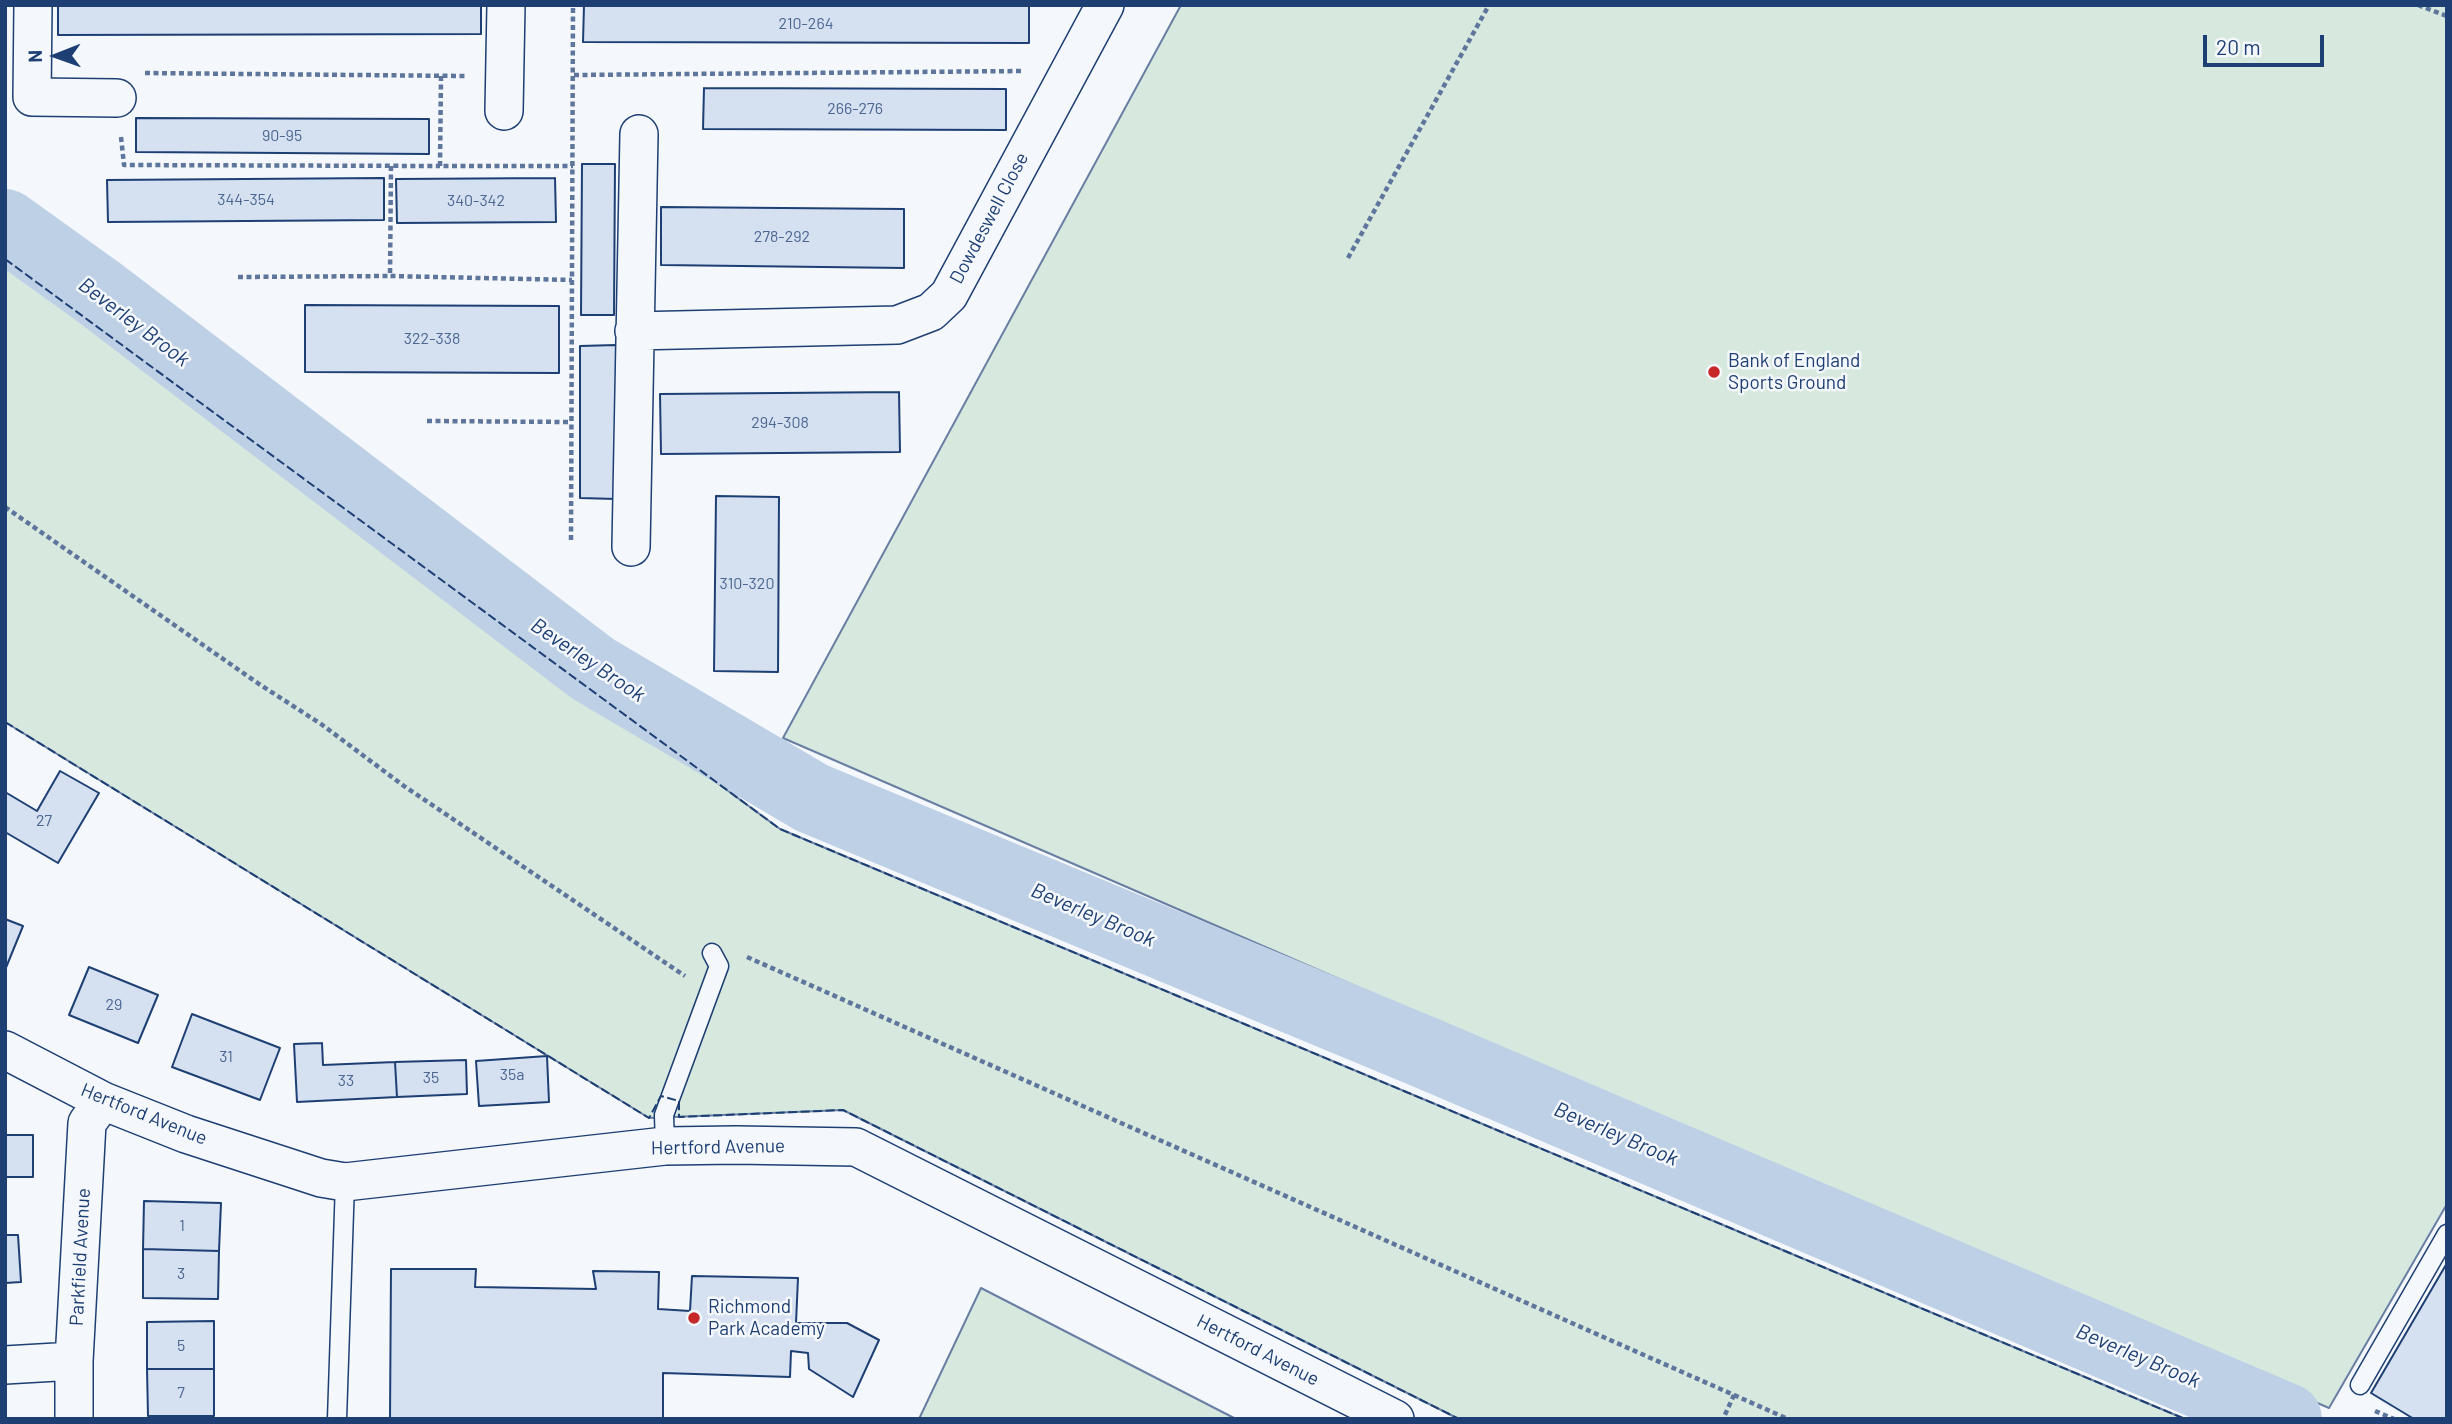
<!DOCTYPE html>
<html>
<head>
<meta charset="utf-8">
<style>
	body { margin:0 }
	#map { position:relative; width:2452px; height:1424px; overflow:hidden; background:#f4f7fb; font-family:Barlow,sans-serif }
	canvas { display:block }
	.frame { position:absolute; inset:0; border:7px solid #1d3f73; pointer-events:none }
	.north { position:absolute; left:21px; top:21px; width:70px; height:70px; -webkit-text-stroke:5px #f4f7fb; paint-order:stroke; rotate:269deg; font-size:19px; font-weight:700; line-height:28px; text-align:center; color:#1d3f73 }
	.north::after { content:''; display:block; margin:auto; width:24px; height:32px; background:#1d3f73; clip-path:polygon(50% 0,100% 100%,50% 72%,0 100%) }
	.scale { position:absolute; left:2203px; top:35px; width:121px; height:32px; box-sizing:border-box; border:4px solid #1d3f73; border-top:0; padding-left:9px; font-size:21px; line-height:24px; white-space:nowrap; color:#1d3f73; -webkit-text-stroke:5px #f4f7fb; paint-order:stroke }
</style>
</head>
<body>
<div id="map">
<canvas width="2452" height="1424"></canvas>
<div class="frame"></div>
<div class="north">N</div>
<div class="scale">20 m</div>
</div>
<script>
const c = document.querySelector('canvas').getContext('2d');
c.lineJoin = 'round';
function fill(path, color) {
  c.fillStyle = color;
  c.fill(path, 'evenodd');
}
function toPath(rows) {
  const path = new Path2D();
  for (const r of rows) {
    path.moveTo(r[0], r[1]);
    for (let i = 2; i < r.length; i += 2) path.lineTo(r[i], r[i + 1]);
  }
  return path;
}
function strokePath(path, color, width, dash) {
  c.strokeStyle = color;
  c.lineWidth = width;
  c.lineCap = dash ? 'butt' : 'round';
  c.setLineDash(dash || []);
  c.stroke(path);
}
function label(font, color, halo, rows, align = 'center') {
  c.font = font + ' Barlow,sans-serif';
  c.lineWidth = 5;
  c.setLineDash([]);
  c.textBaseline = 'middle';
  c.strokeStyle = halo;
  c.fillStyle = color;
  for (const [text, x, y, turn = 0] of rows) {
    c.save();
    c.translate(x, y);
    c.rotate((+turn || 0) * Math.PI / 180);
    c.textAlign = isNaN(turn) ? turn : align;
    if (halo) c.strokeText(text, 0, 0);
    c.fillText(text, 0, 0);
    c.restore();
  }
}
const green = toPath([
	[1181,5,2447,5,2447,1204,2329,1408,783,738,1181,5],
	[5,259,780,829,2185,1419,1459,1419,843,1110,649,1118,5,722,5,259],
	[981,1288,1236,1419,919,1419,981,1288]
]);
fill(green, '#d7e8df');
strokePath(green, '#687fa3', 2);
strokePath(toPath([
	[5,225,97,291,593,669,812,798,1424,1052,2286,1419]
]), '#bed0e5', 72);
const building = toPath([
	[58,5,481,5,481,34,58,35,58,5],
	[584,5,1029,5,1029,43,583,42,584,5],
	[704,88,1006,89,1006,130,703,129,704,88],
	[136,118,429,119,429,154,136,152,136,118],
	[582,164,615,164,614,315,581,315,582,164],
	[384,178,384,220,108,222,107,180,384,178],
	[555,178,556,222,397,223,396,179,555,178],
	[661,207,904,209,904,268,661,265,661,207],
	[305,305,559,306,559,373,305,372,305,305],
	[616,345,616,499,580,498,580,346,616,345],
	[899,392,900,452,661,454,660,394,899,392],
	[716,496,779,497,778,672,714,671,716,496],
	[60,771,99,793,58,863,5,832,5,792,37,811,60,771],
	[5,919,23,926,5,970,5,919],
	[89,967,158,995,138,1043,69,1015,89,967],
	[192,1014,280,1048,260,1100,172,1067,192,1014],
	[322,1043,323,1065,395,1062,397,1097,297,1102,294,1044,322,1043],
	[547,1056,549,1102,479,1106,476,1061,547,1056],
	[466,1060,467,1094,397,1097,395,1062,466,1060],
	[5,1135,33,1135,33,1177,5,1177,5,1135],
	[144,1201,221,1203,219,1251,143,1249,144,1201],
	[5,1235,18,1235,21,1282,5,1283,5,1235],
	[143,1249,219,1251,218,1299,143,1298,143,1249],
	[2447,1263,2447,1417,2445,1419,2414,1419,2371,1393,2447,1263],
	[391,1269,476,1269,475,1287,596,1289,593,1271,659,1272,658,1309,690,1311,692,1276,798,1278,796,1323,847,1323,879,1340,853,1397,809,1369,808,1353,791,1351,790,1377,663,1373,663,1419,390,1419,391,1269],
	[214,1321,214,1369,147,1369,147,1322,214,1321],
	[147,1369,214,1369,214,1416,148,1416,147,1369]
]);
fill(building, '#d5e0f0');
strokePath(building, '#1d3f73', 2);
const lane = toPath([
	[665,1146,664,1115,719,966,712,953],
	[2360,1385,2447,1234],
	[337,1419,345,1182]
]);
const street = toPath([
	[33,5,32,97,117,98],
	[504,111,506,5],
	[634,331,897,325,931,312,949,295,1105,5],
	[631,547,639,134],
	[5,1050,103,1101,186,1134,321,1178,345,1182,665,1146,736,1145,856,1147,1395,1419],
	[5,1365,74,1361],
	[74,1419,74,1361,87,1123,103,1101]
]);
strokePath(lane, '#1d3f73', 21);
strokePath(street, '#1d3f73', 40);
strokePath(toPath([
	[2418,5,2447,16],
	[145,73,465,76],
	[574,75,1024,71],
	[441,76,440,166,573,166],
	[121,137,124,165,440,166],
	[391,166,390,276,572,280],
	[1348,258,1489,5],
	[238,277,390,276],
	[427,421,571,422],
	[5,507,259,684,321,724,404,786,685,976],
	[571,540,573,5],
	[747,957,1734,1395,1723,1419],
	[1734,1395,1788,1419],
	[2375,1411,2394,1419]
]), '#5e769c', 4.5, [5, 3.5]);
strokePath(lane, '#f4f7fb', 18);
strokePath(street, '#f4f7fb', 37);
strokePath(toPath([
	[5,259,780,829,2185,1419],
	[5,722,649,1118,661,1096,679,1101,679,1117,843,1110,1459,1419]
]), '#1d3f73', 2, [9, 3.5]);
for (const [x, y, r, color] of [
	[1714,372,7,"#c62828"],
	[694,1318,7,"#c62828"]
]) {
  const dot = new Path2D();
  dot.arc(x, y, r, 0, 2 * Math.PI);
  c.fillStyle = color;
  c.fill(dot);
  strokePath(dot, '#f4f7fb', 2.5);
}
label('16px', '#4b6792', null, [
	["210-264",806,24],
	["266-276",855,109],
	["90-95",282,136],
	["344-354",246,200],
	["340-342",476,201],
	["278-292",782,237],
	["322-338",432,339],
	["294-308",780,423],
	["310-320",747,584],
	["27",44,821],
	["29",114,1005],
	["31",226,1057],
	["35a",512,1075],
	["35",431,1078],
	["33",346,1081],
	["1",182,1226],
	["3",181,1274],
	["5",181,1346],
	["7",181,1393]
]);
label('19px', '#1d3f73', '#f4f7fb', [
	["Dowdeswell Close",989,218,-62],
	["Hertford Avenue",144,1114,22],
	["Hertford Avenue",718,1147,-1],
	["Parkfield Avenue",80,1257,-87],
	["Hertford Avenue",1258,1350,27]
]);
label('19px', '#1d3f73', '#f4f7fb', [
	["Bank of England",1728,361],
	["Sports Ground",1728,383],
	["Richmond",708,1307],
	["Park Academy",708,1329]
], 'left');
label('italic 21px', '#1d3f73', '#f4f7fb', [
	["Beverley Brook",134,322,37],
	["Beverley Brook",588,660,34],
	["Beverley Brook",1093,915,23],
	["Beverley Brook",1616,1134,23],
	["Beverley Brook",2138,1356,23]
]);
</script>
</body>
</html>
